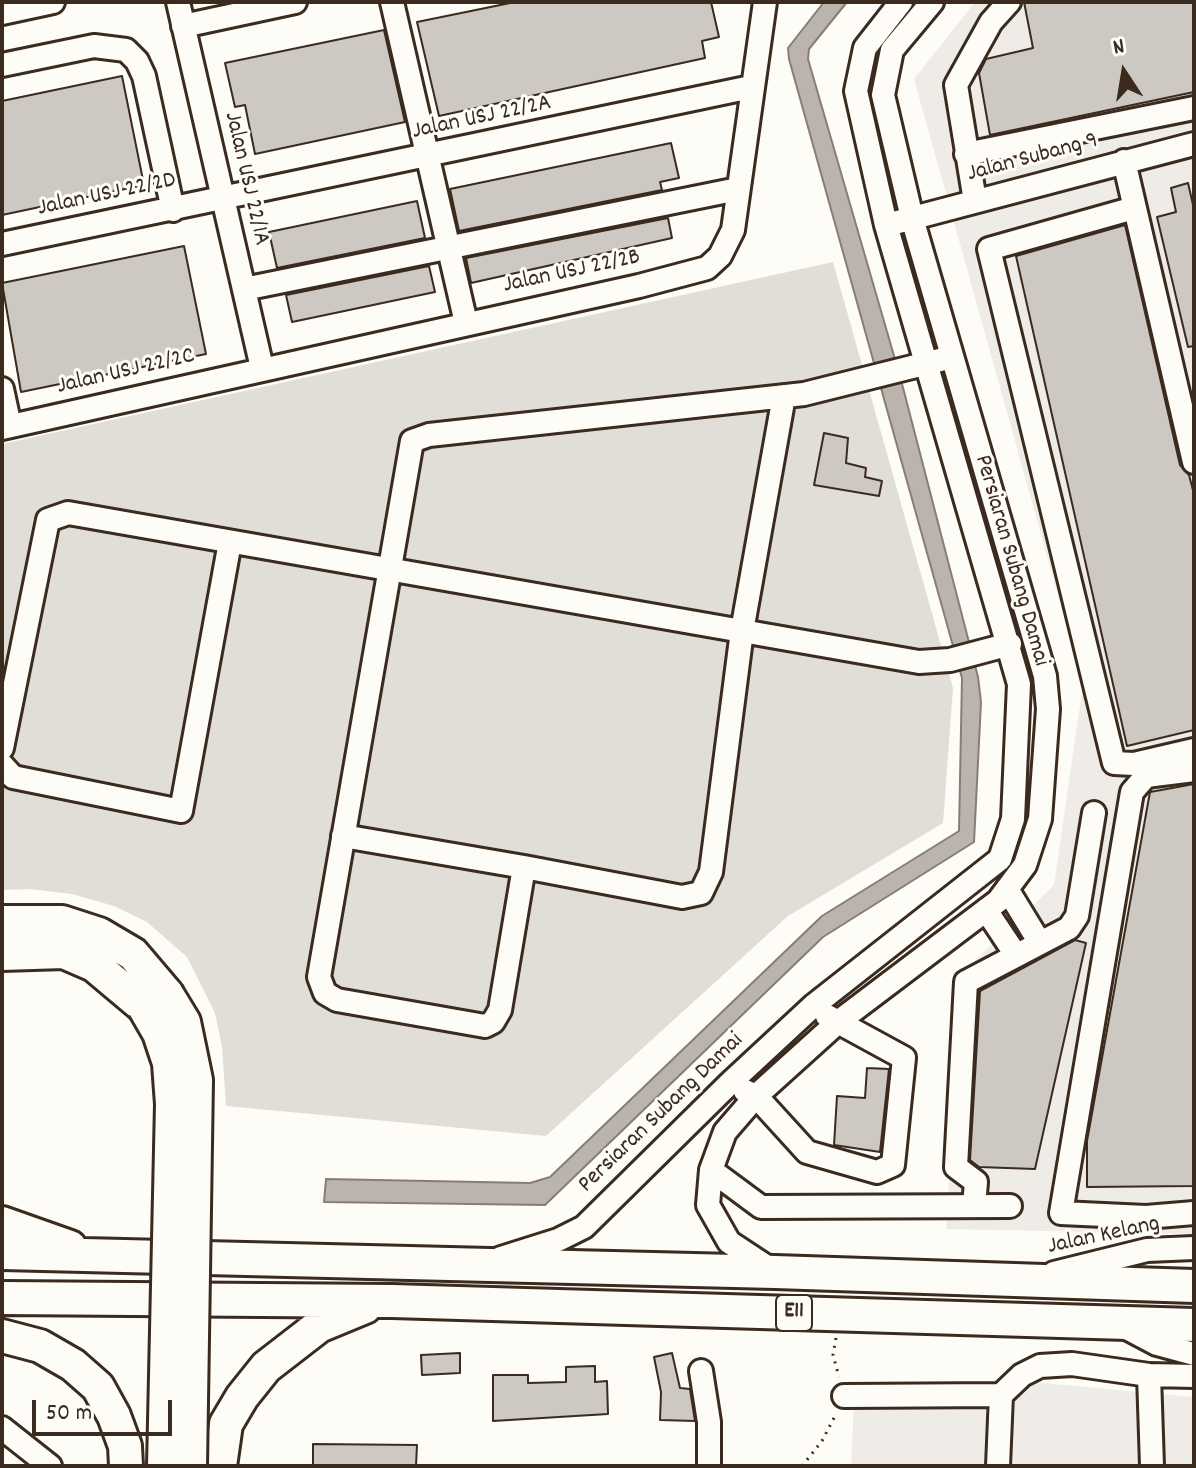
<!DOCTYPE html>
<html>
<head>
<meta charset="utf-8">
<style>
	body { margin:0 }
	#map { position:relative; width:1196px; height:1468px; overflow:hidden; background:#fdfcf7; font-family:Dekko,sans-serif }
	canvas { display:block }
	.frame { position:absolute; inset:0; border:4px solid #3b2a1e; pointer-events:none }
	.north { position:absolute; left:1084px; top:32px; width:80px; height:80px; -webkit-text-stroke:6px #fdfcf7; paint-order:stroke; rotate:348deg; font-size:22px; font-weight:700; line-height:32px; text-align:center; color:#3b2a1e }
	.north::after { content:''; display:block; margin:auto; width:28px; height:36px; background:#3b2a1e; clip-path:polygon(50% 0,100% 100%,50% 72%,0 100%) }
	.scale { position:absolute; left:32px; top:1400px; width:140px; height:36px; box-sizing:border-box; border:4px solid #3b2a1e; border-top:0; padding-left:10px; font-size:24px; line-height:28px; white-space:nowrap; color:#3b2a1e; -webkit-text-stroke:6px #fdfcf7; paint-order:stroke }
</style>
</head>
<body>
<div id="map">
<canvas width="1196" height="1468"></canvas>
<div class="frame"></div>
<div class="north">N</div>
<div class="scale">50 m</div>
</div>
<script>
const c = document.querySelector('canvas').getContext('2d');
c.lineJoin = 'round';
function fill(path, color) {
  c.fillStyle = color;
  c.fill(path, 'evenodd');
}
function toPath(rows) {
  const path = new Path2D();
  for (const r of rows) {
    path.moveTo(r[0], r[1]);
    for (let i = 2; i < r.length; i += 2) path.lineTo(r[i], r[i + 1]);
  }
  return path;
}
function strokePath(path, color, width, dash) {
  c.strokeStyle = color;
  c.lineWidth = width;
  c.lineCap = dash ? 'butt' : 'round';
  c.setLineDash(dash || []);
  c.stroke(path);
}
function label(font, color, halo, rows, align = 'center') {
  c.font = font + ' Dekko,sans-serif';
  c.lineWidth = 6;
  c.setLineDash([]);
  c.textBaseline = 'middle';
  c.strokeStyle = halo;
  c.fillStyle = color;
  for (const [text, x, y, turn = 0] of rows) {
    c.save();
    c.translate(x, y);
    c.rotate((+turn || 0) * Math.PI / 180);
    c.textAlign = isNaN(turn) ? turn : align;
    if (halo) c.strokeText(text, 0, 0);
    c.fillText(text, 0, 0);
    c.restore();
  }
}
fill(toPath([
	[975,2,1194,2,1194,1234,946,1229,962,973,1054,885,1083,685,914,79],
	[855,1382,1032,1382,1194,1397,1194,1466,851,1466]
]), '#efece7');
fill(toPath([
	[833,262,953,688,943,823,788,916,546,1136,226,1106,222,1046,215,1013,187,957,147,922,114,906,72,894,30,889,2,890,2,444]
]), '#e1ded7');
const water = toPath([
	[824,2,847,2,809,49,808,59,901,380,978,677,981,702,974,842,823,937,545,1205,324,1202,326,1179,530,1183,550,1177,822,916,959,831,962,678,789,59,788,48,824,2]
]);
fill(water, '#bbb4ad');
strokePath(water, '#887d74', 2);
const building = toPath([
	[515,2,711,2,719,37,702,41,705,58,439,116,417,22,515,2],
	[1024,2,1194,2,1194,92,990,135,979,73,986,59,1033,48,1024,2],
	[384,30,405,122,255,154,245,105,235,107,225,63,384,30],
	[122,76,144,185,2,215,2,101,122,76],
	[671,143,679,178,660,182,662,190,459,231,450,189,671,143],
	[1188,183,1194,209,1194,346,1188,347,1157,217,1176,212,1171,188,1188,183],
	[417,201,425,238,277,268,269,232,417,201],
	[668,218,672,238,471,283,466,258,668,218],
	[1125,225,1180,465,1189,475,1194,494,1194,730,1127,746,1016,256,1125,225],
	[184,246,206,354,21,392,2,283,184,246],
	[429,266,435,292,292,322,286,295,429,266],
	[824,433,848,438,846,463,866,468,865,477,882,481,879,496,814,485,824,433],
	[1194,784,1194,1186,1087,1187,1087,1141,1150,792,1194,784],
	[1075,940,1086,943,1035,1169,979,1167,970,1160,980,991,1075,940],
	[867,1068,889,1069,880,1152,834,1145,837,1096,865,1098,867,1068],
	[460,1353,460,1373,422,1375,421,1355,460,1353],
	[672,1353,680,1388,690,1389,695,1421,660,1420,661,1392,654,1357,672,1353],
	[595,1366,595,1382,607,1381,608,1414,493,1421,493,1375,528,1375,528,1383,566,1382,566,1367,595,1366],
	[313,1444,417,1445,416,1466,313,1466,313,1444]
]);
fill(building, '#cdc8c2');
strokePath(building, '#3b2a1e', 2);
const minor = toPath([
	[178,2,262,368],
	[392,2,466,323],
	[2,13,53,2],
	[183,26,295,2],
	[2,65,94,46,126,50,137,61,144,76,173,210],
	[966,154,1194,108],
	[1124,161,1194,462],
	[975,201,956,85,991,22,1009,2],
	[1134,208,989,249,1114,763,1134,764,1194,750],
	[898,222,1194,144],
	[2,244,751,87],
	[244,289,738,189],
	[2,389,10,426],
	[784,396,742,631,711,872,701,893,682,897,524,867,500,1010,493,1022,485,1026,337,1000,325,993,319,977,412,441,429,435,804,394,952,357],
	[2,428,639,286,707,268,720,256,733,230,765,2],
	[2,748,48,520,68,513,919,662,950,660,1010,644],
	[2,765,13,777,181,811,230,542],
	[1194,770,1146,776,1132,792,1061,1213,1146,1217,1194,1213],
	[343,836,524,867],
	[1007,889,1040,943],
	[986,910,1016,955],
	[745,1091,756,1096,807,1152,877,1172,893,1165,904,1058,827,1016],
	[711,1170,761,1207,1010,1206],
	[974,1206,976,1182,956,1167,966,982,1069,928,1077,916,1094,813],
	[501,1258,558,1240,584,1227,730,1083,813,1006,1000,859,1013,819,1019,684,886,225,856,91,865,48,901,2],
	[773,1271,729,1242,708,1205,711,1170,725,1132,756,1096,838,1022,998,901,1025,865,1040,819,1048,709,1045,676,912,218,883,95,892,50,932,2],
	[1054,1273,1147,1250,1194,1248],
	[1121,1325,1157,1344,1194,1354],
	[701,1371,709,1422,709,1466],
	[1149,1375,1152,1466],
	[844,1396,1001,1395,1022,1375,1040,1366,1072,1364,1149,1375,1194,1376],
	[2,1428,50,1466],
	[998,1466,1001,1395]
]);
const highway = toPath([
	[2,922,62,922,99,934,133,954,167,994],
	[2,954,64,952,94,965,144,1007],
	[2,1223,70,1247],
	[2,1253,775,1272,1194,1286],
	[2,1298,392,1301,1194,1325],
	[2,1336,40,1346,73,1365,98,1387,114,1416,125,1446,126,1466],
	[220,1466,226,1424,242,1397,266,1367,319,1326,365,1307]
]);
strokePath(minor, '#3b2a1e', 28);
strokePath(highway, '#3b2a1e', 38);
strokePath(toPath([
	[836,1338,833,1355,839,1377],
	[802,1466,822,1441,836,1414]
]), '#3b2a1e', 3, [2, 6]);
strokePath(minor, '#fdfcf7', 22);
strokePath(highway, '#fdfcf7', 32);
const highwayBridge = toPath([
	[167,994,184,1022,196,1080,190,1466],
	[144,1007,159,1033,169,1063,172,1104,164,1466]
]);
strokePath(highwayBridge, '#3b2a1e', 38, []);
strokePath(highwayBridge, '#fdfcf7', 32);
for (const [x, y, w] of [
	[794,1313,36]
]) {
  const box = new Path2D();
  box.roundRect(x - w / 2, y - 18, w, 36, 6);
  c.fillStyle = '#fdfcf7';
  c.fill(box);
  strokePath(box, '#3b2a1e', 2);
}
label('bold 22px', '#3b2a1e', null, [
	["E11",794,1313]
]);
label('24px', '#3b2a1e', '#fdfcf7', [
	["Jalan USJ 22/2A",482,119,-12],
	["Jalan Subang 9",1033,159,-15],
	["Jalan USJ 22/1A",245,179,77],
	["Jalan USJ 22/2D",107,196,-12],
	["Jalan USJ 22/2B",572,273,-12],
	["Jalan USJ 22/2C",126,373,-13],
	["Persiaran Subang Damai",1010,561,74],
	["Persiaran Subang Damai",662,1114,-44],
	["Jalan Kelang",1104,1237,-12]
]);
</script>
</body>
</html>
